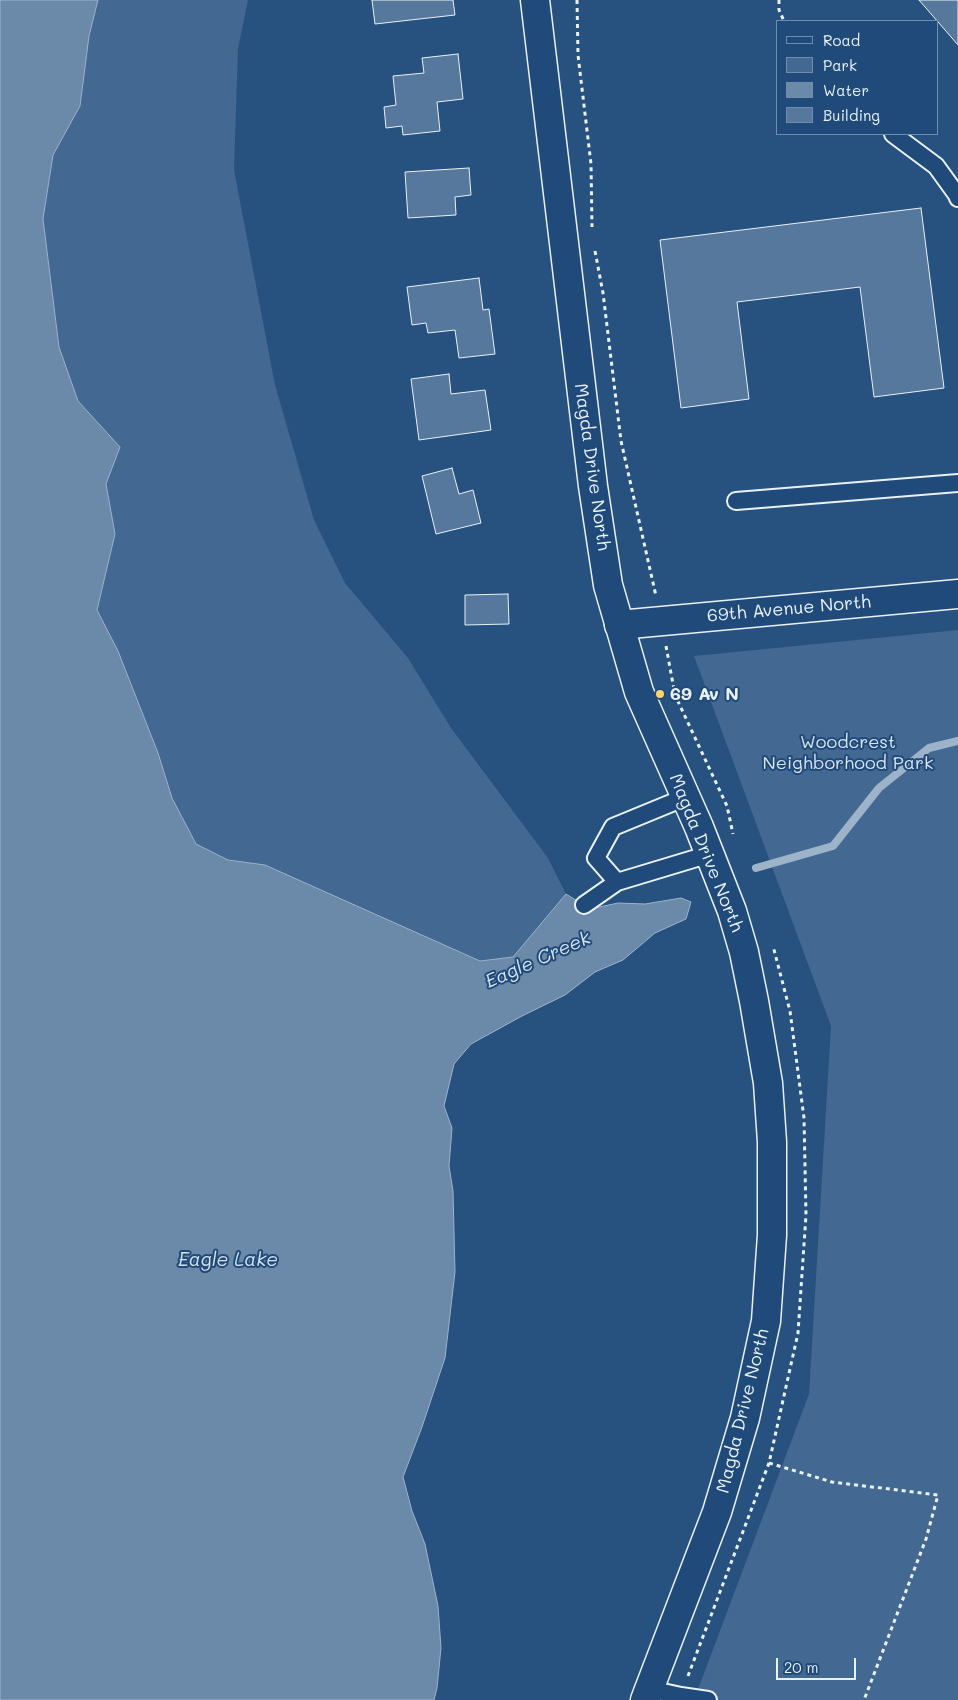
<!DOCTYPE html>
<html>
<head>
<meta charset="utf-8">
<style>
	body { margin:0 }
	#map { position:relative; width:958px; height:1700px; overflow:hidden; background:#27517f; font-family:Mali,sans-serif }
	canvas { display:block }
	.legend { position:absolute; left:776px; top:20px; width:162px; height:115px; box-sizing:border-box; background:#1f4a7a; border:1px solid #6f8dac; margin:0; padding:6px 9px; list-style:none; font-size:15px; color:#e8f1f8 }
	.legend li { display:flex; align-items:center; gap:10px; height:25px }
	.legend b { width:25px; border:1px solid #6f8dac }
	.scale { position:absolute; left:776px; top:1658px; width:80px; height:22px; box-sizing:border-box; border:2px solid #e8f1f8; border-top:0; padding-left:6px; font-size:15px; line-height:18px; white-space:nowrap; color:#e8f1f8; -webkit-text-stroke:4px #1f4a7a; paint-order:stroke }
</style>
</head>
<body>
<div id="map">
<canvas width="958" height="1700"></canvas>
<ul class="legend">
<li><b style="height:6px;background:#1f4a7a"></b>Road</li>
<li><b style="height:14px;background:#436891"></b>Park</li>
<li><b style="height:14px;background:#6b8aaa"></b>Water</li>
<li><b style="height:14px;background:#57789d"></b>Building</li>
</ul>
<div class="scale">20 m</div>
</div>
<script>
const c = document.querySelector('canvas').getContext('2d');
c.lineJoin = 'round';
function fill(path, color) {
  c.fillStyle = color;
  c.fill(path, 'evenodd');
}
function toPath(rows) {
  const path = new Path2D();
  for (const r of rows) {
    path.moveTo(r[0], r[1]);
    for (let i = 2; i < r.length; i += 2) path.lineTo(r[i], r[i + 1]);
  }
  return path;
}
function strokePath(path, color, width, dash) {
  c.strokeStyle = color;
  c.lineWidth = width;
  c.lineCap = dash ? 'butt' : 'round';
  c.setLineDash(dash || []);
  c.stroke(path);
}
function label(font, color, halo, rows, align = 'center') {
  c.font = font + ' Mali,sans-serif';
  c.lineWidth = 4;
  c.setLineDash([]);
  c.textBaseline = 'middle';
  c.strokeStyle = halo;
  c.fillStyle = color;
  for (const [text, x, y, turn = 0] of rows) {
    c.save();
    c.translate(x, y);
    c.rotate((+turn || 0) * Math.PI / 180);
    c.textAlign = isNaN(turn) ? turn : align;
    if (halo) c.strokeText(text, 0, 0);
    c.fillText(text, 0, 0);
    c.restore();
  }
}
fill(toPath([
	[98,0,248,0,238,49,234,170,275,385,314,520,345,583,408,658,451,728,548,858,566,894,513,957,480,961,265,865,228,860,196,844,172,798,158,753,118,651,97,610,115,534,106,484,120,447,78,401,59,347,43,219,53,155,80,106,89,36],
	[958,630,958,1700,694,1700,809,1394,831,1026,694,656]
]), '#436891');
const water = toPath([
	[0,0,98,0,89,36,80,106,53,155,43,219,59,347,78,401,120,447,106,484,115,534,97,610,118,651,158,753,172,798,196,844,228,860,265,865,480,961,513,957,566,894,590,909,618,903,645,904,681,898,691,902,686,919,655,933,623,960,595,972,565,995,522,1016,471,1044,454,1064,444,1106,452,1128,449,1166,453,1191,455,1272,445,1358,422,1427,403,1477,412,1511,425,1544,438,1606,441,1648,437,1688,434,1700,0,1700,0,0]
]);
fill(water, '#6b8aaa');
strokePath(water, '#9db3c9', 1);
strokePath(toPath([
	[756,868,833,846,879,788,929,748,958,741]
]), '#9db3c9', 8);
const building = toPath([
	[372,0,453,0,455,15,375,24,372,0],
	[919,0,958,0,958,45,919,0],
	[458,54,463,99,437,102,440,131,403,135,402,126,386,128,384,107,396,105,393,76,424,73,422,58,458,54],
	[469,168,471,195,455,197,456,215,408,218,405,172,469,168],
	[921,208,944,388,874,397,860,287,737,302,749,399,681,408,660,240,921,208],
	[479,278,483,310,489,309,495,354,459,358,455,330,428,333,426,323,412,325,407,287,479,278],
	[449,374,451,394,485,390,491,430,419,440,411,379,449,374],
	[452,468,459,494,473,490,481,523,436,534,422,476,452,468],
	[508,594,509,624,465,625,465,595,508,594]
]);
fill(building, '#57789d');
strokePath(building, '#e8f1f8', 1);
const service = toPath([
	[893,134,936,166,957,195,958,198],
	[736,501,958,483],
	[686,797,613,827,596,858,617,882,710,854],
	[584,905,617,882],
	[649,1689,681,1696,708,1700]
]);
const minor = toPath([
	[619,625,958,594]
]);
const tertiary = toPath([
	[535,0,593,486,608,585,639,692,699,827,732,911,744,952,754,1001,768,1083,772,1142,772,1235,766,1321,745,1418,717,1512,645,1700]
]);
strokePath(service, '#e8f1f8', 20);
strokePath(minor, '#e8f1f8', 31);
strokePath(tertiary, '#e8f1f8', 31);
strokePath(toPath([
	[577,0,578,55,591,164,592,227],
	[779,0,779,10,784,21],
	[595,251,603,293,621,441,656,596],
	[666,646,675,695,727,806,733,834],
	[769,1463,832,1482,938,1495,926,1539,864,1700],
	[688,1676,769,1463,798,1333,806,1215,804,1118,790,1011,773,946]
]), '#e8f1f8', 3, [4, 4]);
strokePath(service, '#1f4a7a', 16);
strokePath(minor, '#1f4a7a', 28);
strokePath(tertiary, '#1f4a7a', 28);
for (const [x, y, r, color] of [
	[660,694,5,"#ffd166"]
]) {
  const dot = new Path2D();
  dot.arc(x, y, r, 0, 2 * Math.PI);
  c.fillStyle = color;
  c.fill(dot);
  strokePath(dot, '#1f4a7a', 2);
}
label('18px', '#e8f1f8', '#1f4a7a', [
	["Magda Drive North",592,467,82],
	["69th Avenue North",789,609,-5],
	["Magda Drive North",706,853,68],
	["Magda Drive North",743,1411,-76]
]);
label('bold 18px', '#e8f1f8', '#1f4a7a', [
	["69 Av N",670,694]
], 'left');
label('18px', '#d8e3ee', '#1f4a7a', [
	["Woodcrest",848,742],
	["Neighborhood Park",848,763]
]);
label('italic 19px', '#d5e2ec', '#1f4a7a', [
	["Eagle Creek",538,960,-24],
	["Eagle Lake",228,1260]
]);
</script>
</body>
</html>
